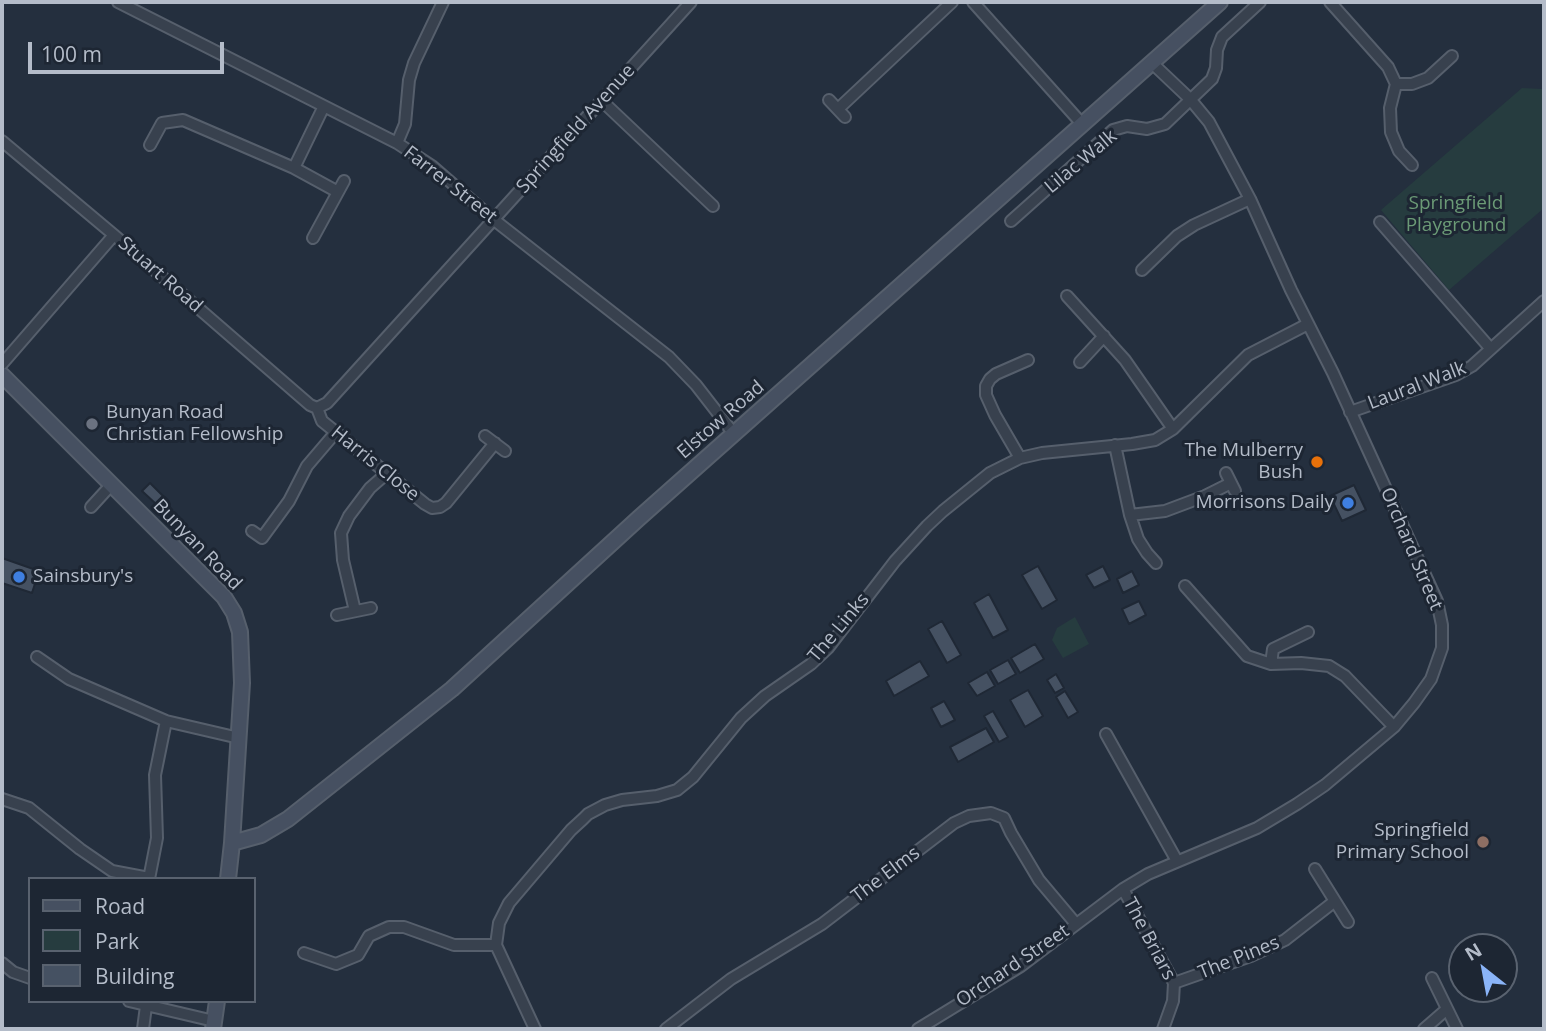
<!DOCTYPE html>
<html>
<head>
<meta charset="utf-8">
<style>
	body { margin:0 }
	#map { position:relative; width:1546px; height:1031px; overflow:hidden; background:#242f3e; font-family:"Open Sans",sans-serif }
	canvas { display:block }
	.frame { position:absolute; inset:0; border:4px solid #b4bcc9; pointer-events:none }
	.legend { position:absolute; left:28px; top:877px; width:228px; height:126px; box-sizing:border-box; background:#1d2633; border:2px solid #59626f; margin:0; padding:9px 12px; list-style:none; font-size:21px; color:#b4bcc9 }
	.legend li { display:flex; align-items:center; gap:14px; height:35px }
	.legend b { width:35px; border:2px solid #59626f }
	.north { position:absolute; left:1448px; top:933px; width:70px; height:70px; box-sizing:border-box; background:#1d2633; border:2px solid #59626f; border-radius:50%; rotate:329deg; font-size:19px; font-weight:700; line-height:28px; text-align:center; color:#b4bcc9 }
	.north::after { content:''; display:block; margin:auto; width:24px; height:32px; background:#8ab4f8; clip-path:polygon(50% 0,100% 100%,50% 72%,0 100%) }
	.scale { position:absolute; left:28px; top:42px; width:196px; height:32px; box-sizing:border-box; border:4px solid #b4bcc9; border-top:0; padding-left:9px; font-size:21px; line-height:24px; white-space:nowrap; color:#b4bcc9; -webkit-text-stroke:5px #1d2633; paint-order:stroke }
</style>
</head>
<body>
<div id="map">
<canvas width="1546" height="1031"></canvas>
<div class="frame"></div>
<ul class="legend">
<li><b style="height:9px;background:#465061"></b>Road</li>
<li><b style="height:19px;background:#263c3f"></b>Park</li>
<li><b style="height:19px;background:#455162"></b>Building</li>
</ul>
<div class="north">N</div>
<div class="scale">100 m</div>
</div>
<script>
const c = document.querySelector('canvas').getContext('2d');
c.lineJoin = 'round';
function fill(path, color) {
  c.fillStyle = color;
  c.fill(path, 'evenodd');
}
function toPath(rows) {
  const path = new Path2D();
  for (const r of rows) {
    path.moveTo(r[0], r[1]);
    for (let i = 2; i < r.length; i += 2) path.lineTo(r[i], r[i + 1]);
  }
  return path;
}
function strokePath(path, color, width, dash) {
  c.strokeStyle = color;
  c.lineWidth = width;
  c.lineCap = dash ? 'butt' : 'round';
  c.setLineDash(dash || []);
  c.stroke(path);
}
function label(font, color, halo, rows, align = 'center') {
  c.font = font + ' "Open Sans",sans-serif';
  c.lineWidth = 6;
  c.setLineDash([]);
  c.textBaseline = 'middle';
  c.strokeStyle = halo;
  c.fillStyle = color;
  for (const [text, x, y, turn = 0] of rows) {
    c.save();
    c.translate(x, y);
    c.rotate((+turn || 0) * Math.PI / 180);
    c.textAlign = isNaN(turn) ? turn : align;
    if (halo) c.strokeText(text, 0, 0);
    c.fillText(text, 0, 0);
    c.restore();
  }
}
fill(toPath([
	[1522,88,1542,89,1544,91,1544,208,1449,290,1381,210],
	[1075,617,1089,644,1063,658,1052,640,1057,628]
]), '#263c3f');
const building = toPath([
	[150,483,163,496,156,504,142,491,150,483],
	[1354,485,1366,510,1342,521,1330,496,1354,485],
	[2,558,39,571,32,593,2,583,2,558],
	[1038,566,1057,600,1042,609,1022,575,1038,566],
	[1103,566,1110,580,1094,588,1086,575,1103,566],
	[1132,571,1139,585,1123,593,1117,579,1132,571],
	[989,594,1008,630,993,638,974,603,989,594],
	[1139,601,1146,615,1129,624,1122,609,1139,601],
	[942,621,961,655,947,663,928,629,942,621],
	[1035,644,1044,659,1020,673,1011,658,1035,644],
	[1008,660,1016,674,998,684,990,670,1008,660],
	[920,661,929,676,894,696,886,681,920,661],
	[987,672,995,686,977,696,968,683,987,672],
	[1056,674,1064,688,1055,693,1047,680,1056,674],
	[1028,690,1043,716,1025,727,1010,700,1028,690],
	[1065,691,1078,712,1068,718,1056,697,1065,691],
	[944,701,955,720,941,727,931,708,944,701],
	[993,711,1008,737,999,742,984,716,993,711],
	[986,728,994,742,958,762,950,747,986,728]
]);
fill(building, '#455162');
strokePath(building, '#1f2835', 2);
const street = toPath([
	[118,2,397,143,432,166,493,219,669,357,696,385,734,434],
	[973,2,1083,125],
	[1330,2,1388,67,1396,84,1390,108,1391,132,1399,151,1412,165],
	[1396,84,1412,84,1428,78,1452,56],
	[829,100,845,117],
	[602,101,713,206],
	[838,109,952,2],
	[2,141,114,235,310,405,317,408],
	[397,143,405,124,409,80,414,63,443,2],
	[150,145,162,123,183,120,294,168,338,192],
	[294,168,324,106],
	[1011,221,1113,130,1127,126,1147,129,1165,124,1212,79,1216,68,1217,50,1222,37,1260,2],
	[1380,222,1490,348],
	[313,238,344,181],
	[1142,270,1177,236,1194,225,1250,199],
	[1067,296,1125,360,1173,429],
	[1080,362,1104,336],
	[2,364,114,235],
	[317,408,327,403,691,2],
	[317,408,322,421,425,504,432,508,440,507,446,503,495,443],
	[1350,412,1456,375,1472,366,1544,301],
	[485,436,505,451],
	[1115,445,1130,515,1138,539,1147,553,1156,563],
	[1020,458,995,415,986,395,986,386,990,379,996,374,1028,360],
	[1226,473,1235,491],
	[91,507,112,484],
	[1130,515,1165,511,1205,496,1231,483],
	[252,531,262,538,289,501,307,466,336,432],
	[1185,586,1247,656,1271,664,1301,663,1329,666,1345,676,1394,727],
	[355,611,343,560,341,533,349,516,370,488,386,474],
	[337,615,371,608],
	[37,657,69,679,166,721,239,738],
	[1271,664,1273,649,1308,632],
	[1106,734,1177,861],
	[2,799,29,808,80,849,112,871,149,878],
	[1315,869,1348,922],
	[149,879,157,838,155,775,166,721],
	[1123,889,1174,983,1173,1001,1163,1029],
	[304,953,336,964,358,955,369,936,389,927,404,927,454,945,496,945],
	[2,963,13,972,30,978],
	[1432,978,1457,1029],
	[1174,983,1251,956,1285,940,1335,901],
	[129,1001,214,1021],
	[143,1029,146,1006],
	[535,1029,496,945,499,923,509,903,571,830,583,819,588,814,605,805,622,800,657,796,677,790,693,777,741,718,765,696,811,664,828,648,895,561,927,526,943,511,990,473,1020,458,1042,453,1132,444,1155,440,1173,429,1248,355,1308,324],
	[666,1029,731,979,822,924,954,823,969,816,991,813,1004,818,1011,833,1039,880,1076,924],
	[918,1029,1021,966,1123,889,1148,874,1257,828,1297,804,1325,785,1394,727,1414,703,1431,679,1442,648,1442,625,1437,601,1333,373,1291,290,1250,199,1209,122,1190,99,1152,63],
	[1424,1029,1447,1009]
]);
const secondary = toPath([
	[2,375,224,597,234,613,240,632,242,683,232,843,228,879],
	[232,843,261,835,288,819,452,689,639,518,1220,2],
	[213,1029,217,1001]
]);
strokePath(street, '#565f6c', 14);
strokePath(secondary, '#565f6c', 18);
strokePath(street, '#38414e', 10);
strokePath(secondary, '#465061', 14);
for (const [x, y, r, color] of [
	[92,424,7,"#6b7280"],
	[1317,462,7,"#e8710a"],
	[1348,503,7,"#3f7fe0"],
	[19,577,7,"#3f7fe0"],
	[1483,842,7,"#8d6e63"]
]) {
  const dot = new Path2D();
  dot.arc(x, y, r, 0, 2 * Math.PI);
  c.fillStyle = color;
  c.fill(dot);
  strokePath(dot, '#1d2633', 2.5);
}
label('19px', '#b4bcc9', '#1d2633', [
	["Springfield Avenue",576,129,-48],
	["Lilac Walk",1081,162,-40],
	["Farrer Street",450,185,38],
	["Stuart Road",160,275,41],
	["Laural Walk",1417,386,-21],
	["Elstow Road",721,420,-41],
	["Harris Close",375,464,39],
	["Bunyan Road",197,545,46],
	["Orchard Street",1411,549,67],
	["The Links",839,628,-50],
	["The Elms",886,875,-37],
	["The Briars",1149,939,62],
	["The Pines",1239,958,-22],
	["Orchard Street",1013,966,-34]
]);
label('19px', '#6b9a76', '#1d2633', [
	["Springfield",1456,204],
	["Playground",1456,226]
]);
label('19px', '#b4bcc9', '#1d2633', [
	["Bunyan Road",106,413,"left"],
	["Christian Fellowship",106,435,"left"],
	["The Mulberry",1303,451],
	["Bush",1303,473],
	["Morrisons Daily",1334,503],
	["Sainsbury's",33,577,"left"],
	["Springfield",1469,831],
	["Primary School",1469,853]
], 'right');
</script>
</body>
</html>
